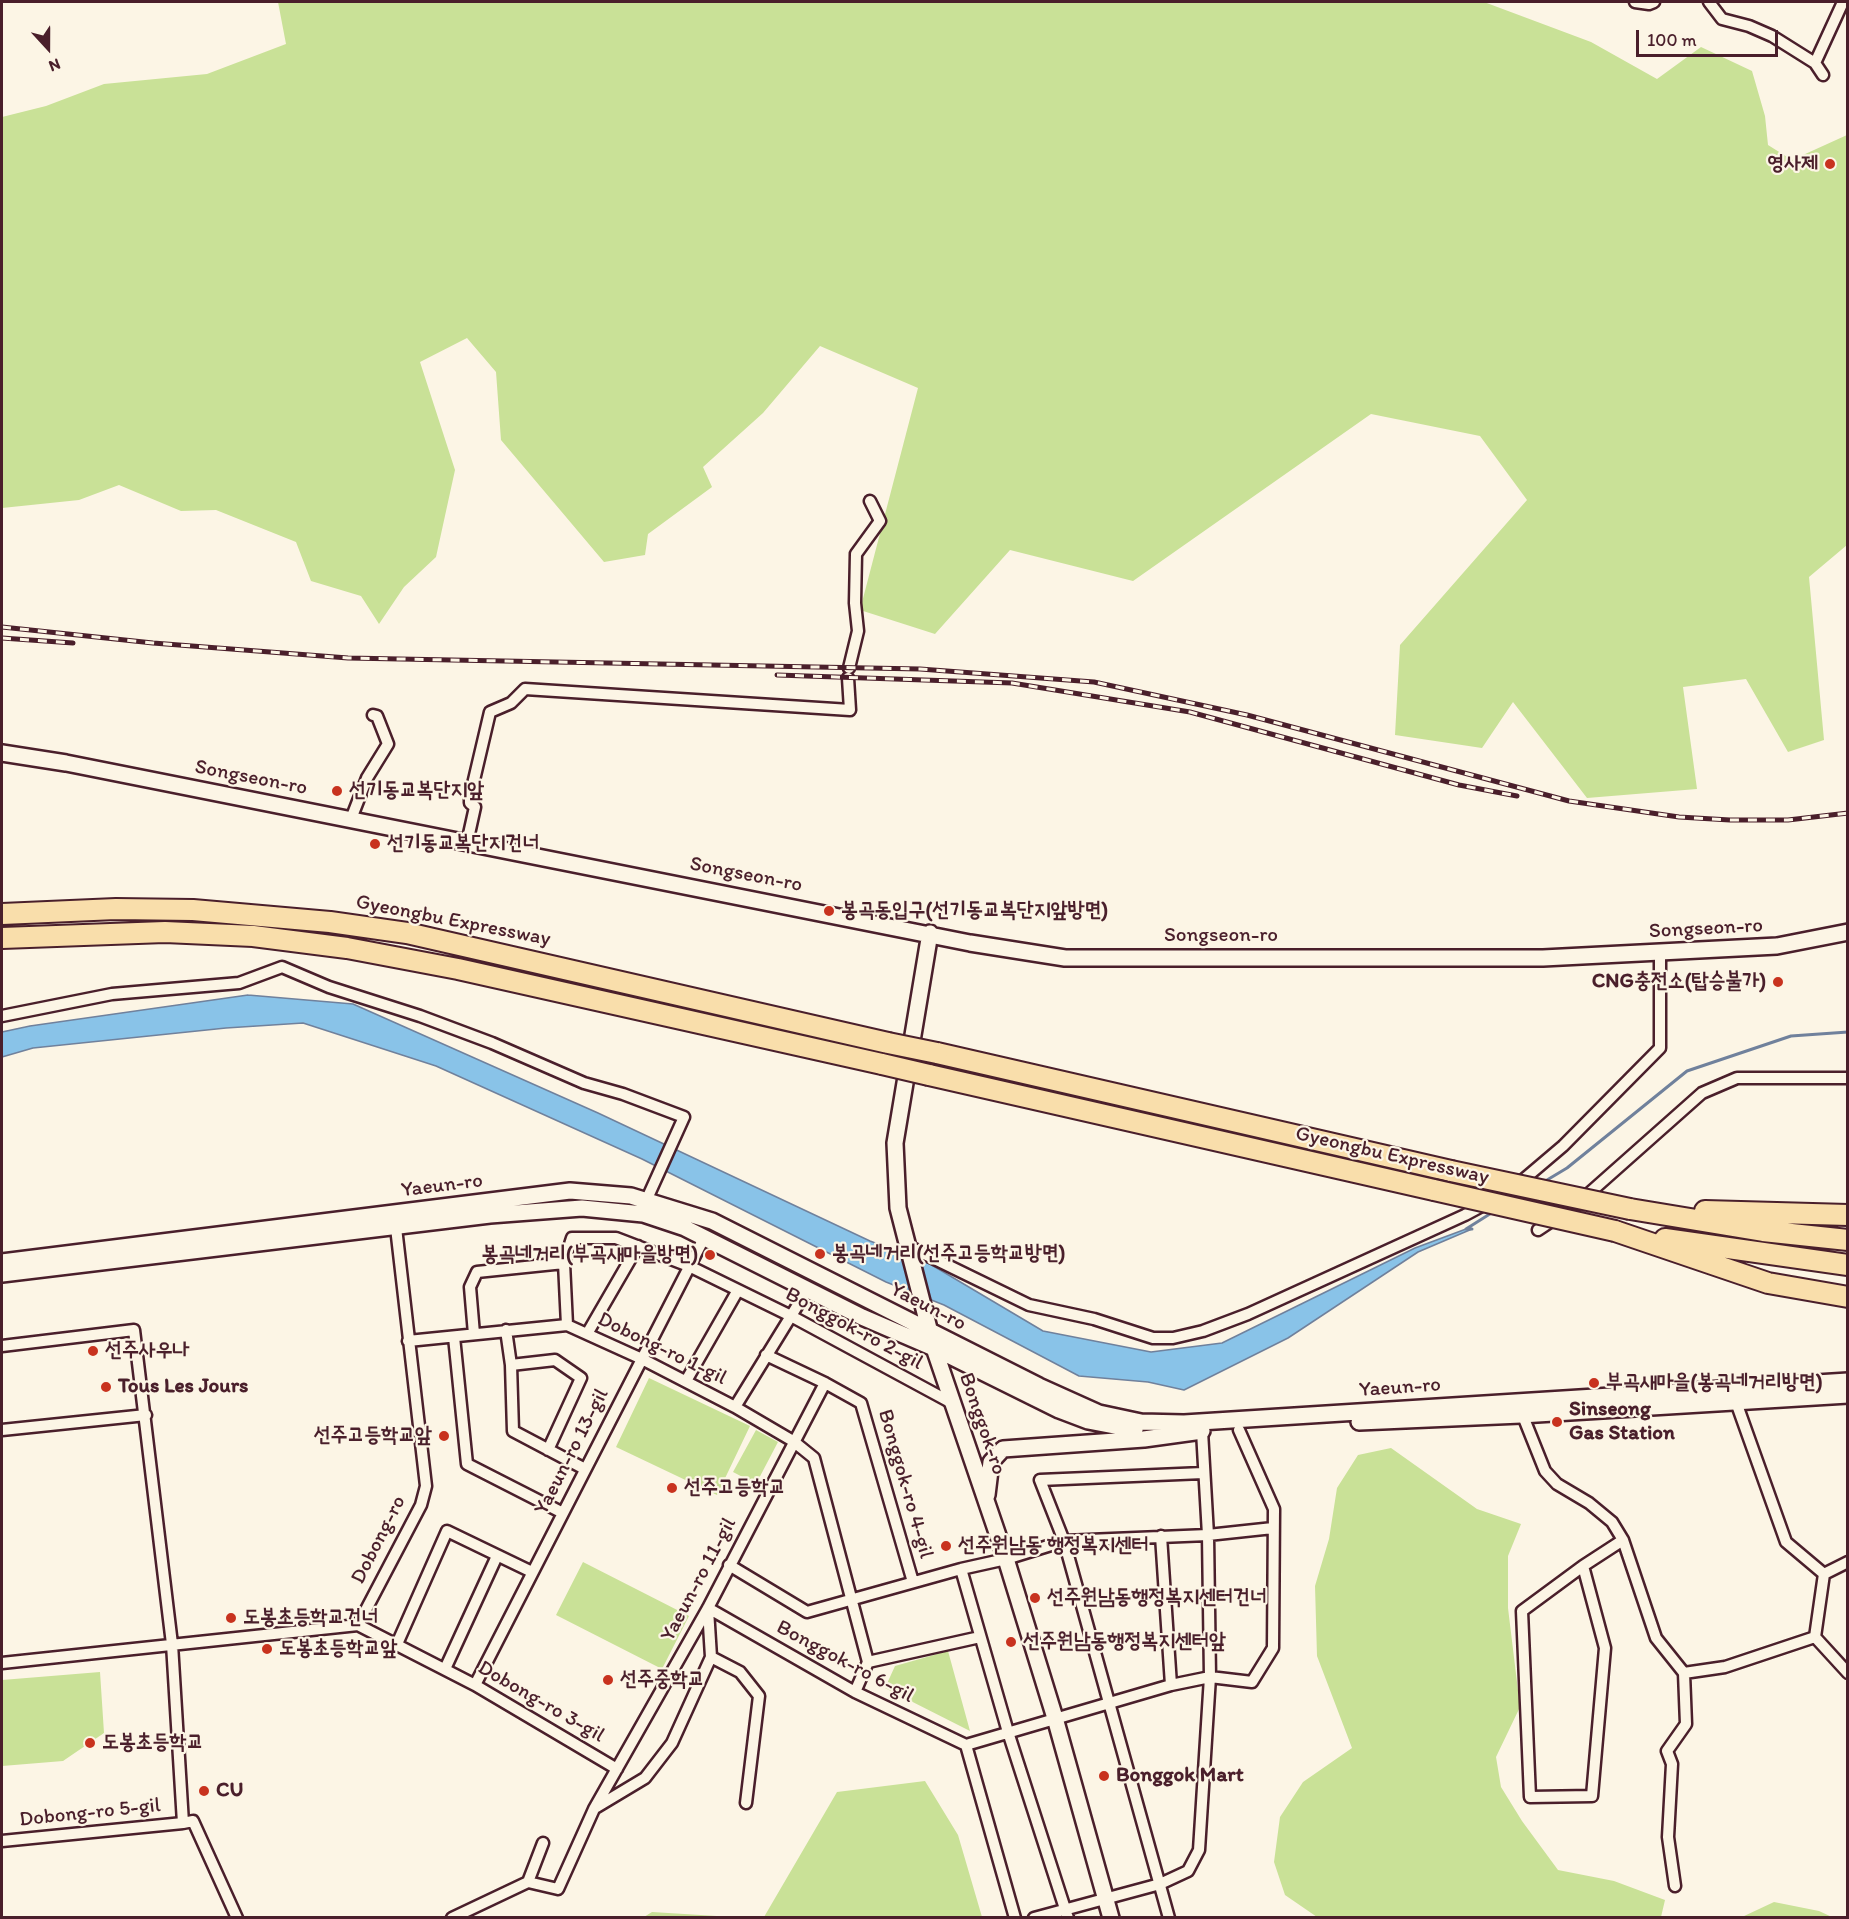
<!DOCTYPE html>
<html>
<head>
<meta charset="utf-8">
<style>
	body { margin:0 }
	#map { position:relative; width:1849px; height:1919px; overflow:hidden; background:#fcf5e5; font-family:Itim,sans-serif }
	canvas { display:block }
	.frame { position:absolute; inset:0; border:3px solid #4a1f2b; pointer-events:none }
	.north { position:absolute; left:18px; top:18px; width:60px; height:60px; -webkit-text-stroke:4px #fcf5e5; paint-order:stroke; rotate:159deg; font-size:16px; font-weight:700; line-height:24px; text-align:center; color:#4a1f2b }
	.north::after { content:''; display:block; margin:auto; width:21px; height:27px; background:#4a1f2b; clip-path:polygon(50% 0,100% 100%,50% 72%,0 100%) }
	.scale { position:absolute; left:1636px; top:30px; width:142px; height:27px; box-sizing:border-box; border:3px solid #4a1f2b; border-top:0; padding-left:8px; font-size:18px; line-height:21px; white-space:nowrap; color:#4a1f2b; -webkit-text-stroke:4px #fcf5e5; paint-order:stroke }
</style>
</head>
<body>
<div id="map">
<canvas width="1849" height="1919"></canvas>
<div class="frame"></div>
<div class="north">N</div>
<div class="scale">100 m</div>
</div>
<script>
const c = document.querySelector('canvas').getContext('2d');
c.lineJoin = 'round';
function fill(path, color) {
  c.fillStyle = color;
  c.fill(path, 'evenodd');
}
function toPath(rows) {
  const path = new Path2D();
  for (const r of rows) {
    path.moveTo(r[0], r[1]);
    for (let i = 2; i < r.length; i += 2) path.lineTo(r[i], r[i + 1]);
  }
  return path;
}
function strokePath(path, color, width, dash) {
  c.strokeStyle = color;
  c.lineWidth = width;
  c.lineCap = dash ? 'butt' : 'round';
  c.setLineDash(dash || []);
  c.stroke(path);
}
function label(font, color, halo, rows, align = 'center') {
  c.font = font + ' Itim,"Poor Story",sans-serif';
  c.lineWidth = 4.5;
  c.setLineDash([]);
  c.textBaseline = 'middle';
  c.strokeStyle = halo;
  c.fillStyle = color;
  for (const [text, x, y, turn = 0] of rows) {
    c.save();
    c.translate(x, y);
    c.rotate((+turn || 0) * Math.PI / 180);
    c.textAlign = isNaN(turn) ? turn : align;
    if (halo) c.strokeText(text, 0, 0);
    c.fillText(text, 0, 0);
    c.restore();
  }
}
fill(toPath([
	[278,2,1484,2,1591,42,1657,79,1701,47,1752,71,1765,116,1768,145,1792,160,1847,135,1847,545,1809,577,1824,740,1788,752,1746,679,1683,687,1697,789,1587,798,1513,702,1482,748,1395,735,1400,645,1527,500,1480,436,1371,414,1133,581,1010,550,935,634,860,610,918,388,820,346,763,413,703,467,712,487,648,534,645,555,604,562,501,440,496,372,467,338,420,362,455,470,436,557,404,587,379,624,361,596,311,581,296,542,216,510,181,511,119,485,79,500,2,508,2,117,46,106,104,84,207,74,286,44],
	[649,1378,750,1426,717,1495,616,1447],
	[756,1430,778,1442,756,1484,733,1472],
	[1391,1448,1477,1509,1521,1524,1508,1556,1508,1608,1520,1707,1496,1757,1501,1787,1522,1821,1558,1870,1614,1881,1665,1900,1661,1917,1317,1917,1285,1895,1274,1862,1280,1817,1303,1782,1352,1748,1317,1656,1315,1586,1329,1539,1337,1488,1358,1455],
	[583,1562,689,1616,662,1669,556,1615],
	[948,1651,970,1731,885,1688,895,1666],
	[100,1672,104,1733,63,1761,2,1766,2,1680],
	[925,1781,958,1835,982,1917,764,1917,837,1792],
	[1774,1902,1819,1911,1832,1917,1742,1917],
	[652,1912,733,1917,644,1917]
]), '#c9e197');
const water = toPath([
	[248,995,353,1004,598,1113,870,1241,930,1264,1043,1331,1151,1352,1222,1343,1415,1248,1466,1229,1472,1229,1418,1252,1288,1338,1184,1390,1148,1382,1079,1376,944,1305,886,1282,642,1159,436,1066,303,1023,226,1028,33,1048,2,1057,2,1032,30,1026,248,995]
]);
fill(water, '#89c3e8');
strokePath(water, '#70819c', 1.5);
strokePath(toPath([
	[1542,1183,1567,1168,1687,1071,1791,1036,1848,1032],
	[1472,1229,1466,1229,1493,1212]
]), '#70819c', 3);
const street = toPath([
	[1635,2,1649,4,1654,2],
	[1709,2,1722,19,1749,26,1772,36,1815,63],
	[1823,75,1815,63,1843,2],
	[849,668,858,631,855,603,856,554,880,521,870,501],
	[351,819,367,778,388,744,377,716,373,715],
	[467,843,475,807,470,803,470,797,490,712,511,703,525,689,850,710,848,678],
	[2,1016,112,994,239,983,282,967,329,987,420,1016,492,1043,584,1083,623,1094,684,1117,646,1201],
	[1538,1230,1577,1204,1702,1093,1737,1078,1848,1078],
	[906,1245,1029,1305,1094,1319,1153,1338,1173,1338,1203,1331,1248,1314,1465,1215,1510,1191,1563,1146,1660,1048,1660,952],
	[567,1325,564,1263,572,1238,616,1238,689,1266,791,1316,952,1403],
	[506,1330,511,1365,513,1431,585,1469],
	[474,1334,470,1287,477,1272,564,1263],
	[587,1334,638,1246],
	[454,1337,467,1464,563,1513],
	[408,1341,567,1325,642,1359,735,1407,793,1441,814,1458,868,1662,855,1692],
	[2,1346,134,1330,172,1644,183,1823,2,1841],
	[511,1365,555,1360,581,1378,548,1450],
	[686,1381,738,1290],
	[825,1383,861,1403,913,1582],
	[1736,1402,1786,1542,1824,1574,1815,1637],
	[735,1407,807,1290],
	[1521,1411,1545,1471,1557,1484,1589,1503,1612,1522,1623,1540,1656,1638,1684,1673,1725,1667,1815,1637,1848,1673],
	[2,1430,146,1415],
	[1161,1536,1171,1685],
	[729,1565,807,1612,961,1569,1006,1559,1064,1541,1208,1535,1273,1528],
	[1583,1566,1522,1611,1530,1797,1592,1796,1605,1648,1583,1566,1623,1540],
	[961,1569,1008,1732,1068,1918],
	[1824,1574,1848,1562],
	[708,1608,855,1692,966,1745,1171,1685,1210,1677,1252,1682,1273,1648,1274,1509,1239,1430],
	[358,1625,475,1685,617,1769],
	[397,1644,447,1531,532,1572],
	[711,1657,740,1672,759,1696,746,1803],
	[868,1662,980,1637],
	[2,1663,358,1625,421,1505,426,1486,395,1219],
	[445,1669,497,1556],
	[475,1685,704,1238],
	[966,1745,1015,1918],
	[595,1808,645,1778,672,1743,711,1657,708,1609],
	[183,1823,193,1821,237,1918],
	[528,1882,558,1889,594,1809,708,1608,825,1383,766,1355],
	[1675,1886,1668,1837,1672,1764,1667,1751,1686,1724,1684,1673],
	[452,1918,528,1882,543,1843],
	[1034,1918,1160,1884,1188,1871,1199,1850,1210,1677,1208,1535,1202,1431],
	[1169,1918,1064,1541,1040,1480,1203,1473]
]);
const secondary = toPath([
	[2,753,66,763,970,943,1065,958,1543,958,1777,946,1848,932],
	[930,933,895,1143,898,1208,934,1348,1006,1559,1055,1718,1111,1918],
	[2,1262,570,1191,631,1196,712,1221,1039,1386,1099,1413,1141,1422,1184,1423,1848,1381],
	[2,1274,490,1215,582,1208,643,1214,685,1228,862,1317,934,1348,1059,1410,1088,1421,1135,1430],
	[1359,1422,1521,1415,1848,1395],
	[987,1495,991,1462,1003,1449,1144,1439,1202,1431]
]);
const highway = toPath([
	[2,914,116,909,193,910,330,922,407,933,888,1043],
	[2,938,165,932,253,936,347,948,458,969,882,1064],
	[937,1053,1451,1171],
	[929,1075,1434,1190],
	[1630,1209,1763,1231,1848,1240],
	[1705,1211,1848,1215],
	[1615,1231,1768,1283,1848,1297],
	[1665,1239,1848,1265]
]);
strokePath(street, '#4a1f2b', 15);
strokePath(secondary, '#4a1f2b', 20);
strokePath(highway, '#4a1f2b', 24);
strokePath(street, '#fcf5e5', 10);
strokePath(secondary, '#fcf5e5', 15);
strokePath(highway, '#f9deab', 20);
const rail = toPath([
	[2,627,153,643,348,658,920,669,1094,682,1247,715,1569,801,1679,817,1730,820,1788,820,1848,813],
	[2,638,73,643],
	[777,675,1012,683,1190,712,1459,785,1517,796]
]);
strokePath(rail, '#4a1f2b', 5);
strokePath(rail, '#fcf5e5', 3, [9]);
const highwayBridge = toPath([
	[888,1043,937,1053],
	[882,1064,929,1075],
	[1451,1171,1630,1209],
	[1434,1190,1615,1231]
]);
strokePath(highwayBridge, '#4a1f2b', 24, []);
strokePath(highwayBridge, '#f9deab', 20);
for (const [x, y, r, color] of [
	[1830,164,6,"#c8321e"],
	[337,791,6,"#c8321e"],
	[375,844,6,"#c8321e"],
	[829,911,6,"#c8321e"],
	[1778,982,6,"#c8321e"],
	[820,1254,6,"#c8321e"],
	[710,1255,6,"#c8321e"],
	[93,1351,6,"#c8321e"],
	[1594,1383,6,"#c8321e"],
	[106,1387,6,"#c8321e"],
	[1557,1422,6,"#c8321e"],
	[444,1436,6,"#c8321e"],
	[672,1488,6,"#c8321e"],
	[946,1546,6,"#c8321e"],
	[1035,1598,6,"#c8321e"],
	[231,1618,6,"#c8321e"],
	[1011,1642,6,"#c8321e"],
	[267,1649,6,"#c8321e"],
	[608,1680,6,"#c8321e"],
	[90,1743,6,"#c8321e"],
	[1104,1776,6,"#c8321e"],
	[204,1791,6,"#c8321e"]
]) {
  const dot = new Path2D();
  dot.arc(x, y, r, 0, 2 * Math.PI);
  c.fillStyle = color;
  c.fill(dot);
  strokePath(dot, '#fcf5e5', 2);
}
label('bold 21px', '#4a1f2b', '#fcf5e5', [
	["영사제",1818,164,"right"],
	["선기동교복단지앞",349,791],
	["선기동교복단지건너",387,844],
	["봉곡동입구(선기동교복단지앞방면)",841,911],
	["CNG충전소(탑승불가)",1766,982,"right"],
	["봉곡네거리(선주고등학교방면)",832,1254],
	["봉곡네거리(부곡새마을방면)",698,1255,"right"],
	["선주사우나",105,1351],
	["부곡새마을(봉곡네거리방면)",1606,1383],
	["Tous Les Jours",118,1387],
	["Sinseong",1569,1410],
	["Gas Station",1569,1434],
	["선주고등학교앞",432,1436,"right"],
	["선주고등학교",684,1488],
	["선주원남동 행정복지센터",958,1546],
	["선주원남동행정복지센터건너",1047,1598],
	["도봉초등학교건너",243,1618],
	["선주원남동행정복지센터앞",1023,1642],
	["도봉초등학교앞",279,1649],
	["선주중학교",620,1680],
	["도봉초등학교",102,1743],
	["Bonggok Mart",1116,1776],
	["CU",216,1791]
], 'left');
label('21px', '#4a1f2b', '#fcf5e5', [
	["Songseon-ro",251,778,11],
	["Songseon-ro",746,875,11],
	["Gyeongbu Expressway",453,921,11],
	["Songseon-ro",1706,929,-3],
	["Songseon-ro",1221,936],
	["Gyeongbu Expressway",1392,1156,13],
	["Yaeun-ro",442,1186,-7],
	["Yaeun-ro",928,1307,27],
	["Bonggok-ro 2-gil",854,1329,28],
	["Dobong-ro 1-gil",662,1349,26],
	["Yaeun-ro",1400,1388,-4],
	["Bonggok-ro",982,1424,71],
	["Yaeun-ro 13-gil",572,1452,-63],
	["Bonggok-ro 4-gil",905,1484,74],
	["Dobong-ro",379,1540,-63],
	["Yaeun-ro 11-gil",699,1580,-62],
	["Bonggok-ro 6-gil",845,1662,28],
	["Dobong-ro 3-gil",541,1702,30],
	["Dobong-ro 5-gil",90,1813,-6]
]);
</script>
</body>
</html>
